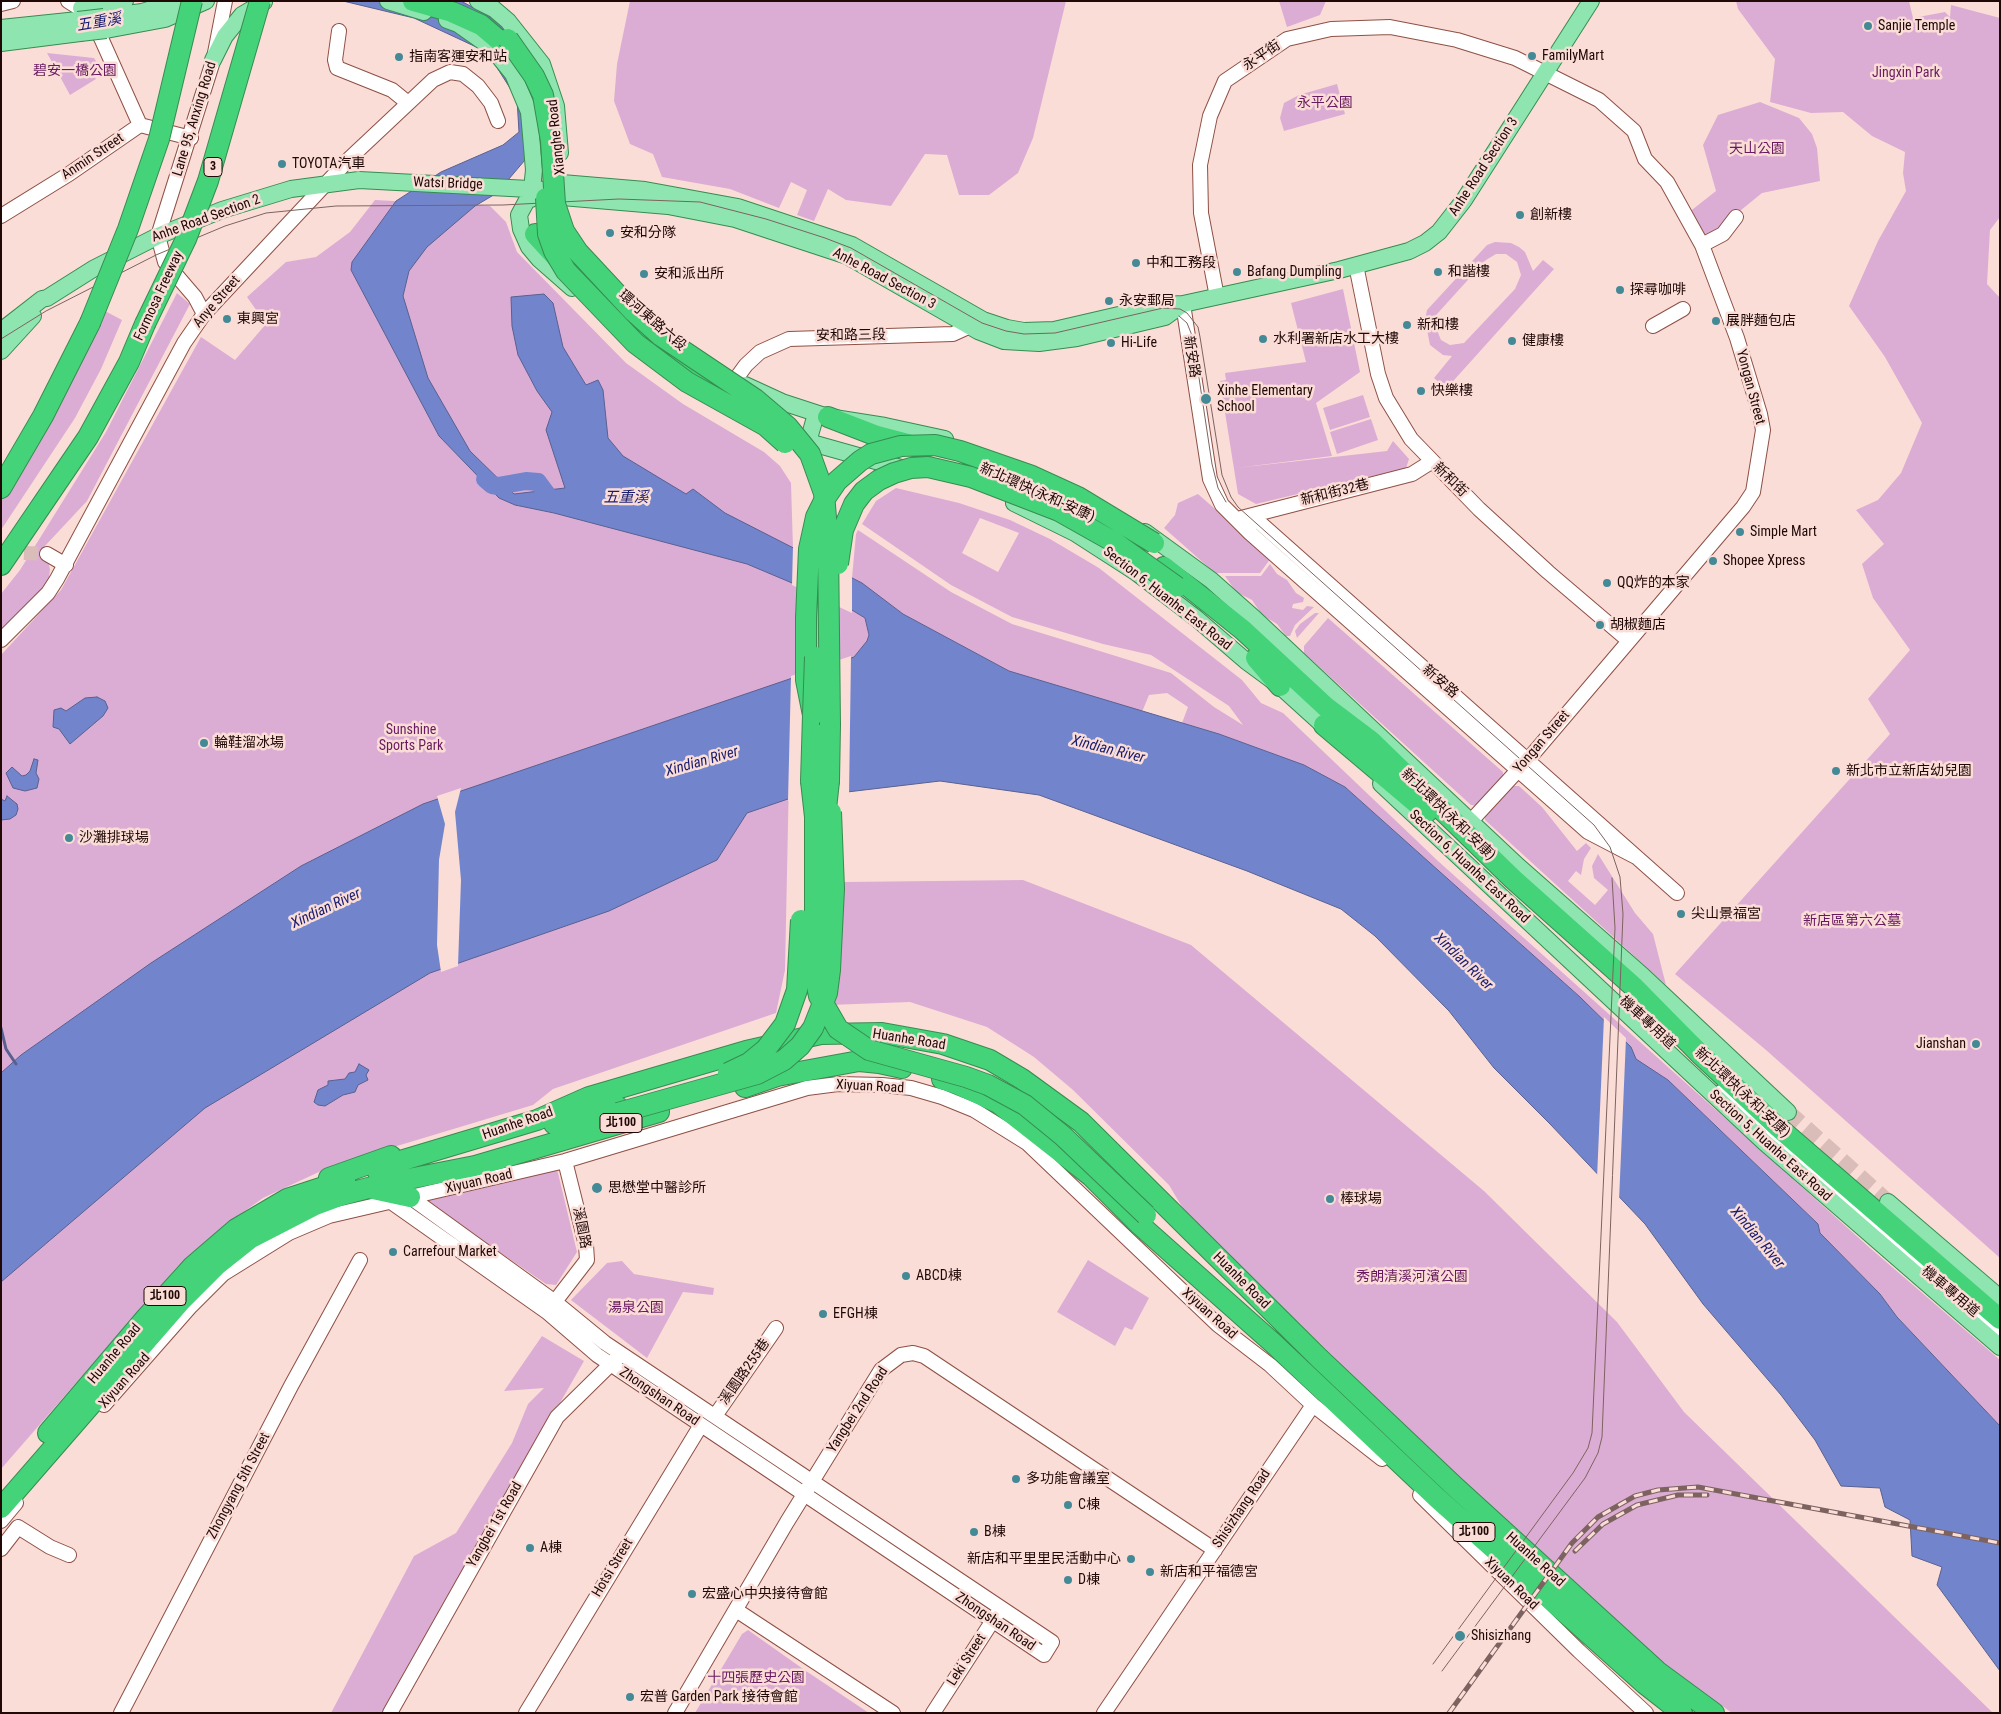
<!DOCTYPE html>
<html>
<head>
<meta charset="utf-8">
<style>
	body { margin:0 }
	#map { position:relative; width:2001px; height:1714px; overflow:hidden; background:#fbddd7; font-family:"Roboto Condensed",sans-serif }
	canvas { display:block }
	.frame { position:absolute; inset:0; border:2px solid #1f0805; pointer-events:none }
</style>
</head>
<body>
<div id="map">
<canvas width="2001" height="1714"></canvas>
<div class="frame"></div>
</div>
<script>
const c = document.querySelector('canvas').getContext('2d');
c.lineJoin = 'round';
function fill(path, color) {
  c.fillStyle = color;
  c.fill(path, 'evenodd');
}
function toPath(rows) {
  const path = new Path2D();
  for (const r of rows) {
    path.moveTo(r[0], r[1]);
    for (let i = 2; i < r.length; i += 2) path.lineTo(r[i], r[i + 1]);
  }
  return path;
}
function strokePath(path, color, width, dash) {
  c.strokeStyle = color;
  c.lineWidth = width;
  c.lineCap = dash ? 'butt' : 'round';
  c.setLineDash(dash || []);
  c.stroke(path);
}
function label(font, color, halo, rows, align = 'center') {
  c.font = font + ' "Roboto Condensed","Noto Sans TC",sans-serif';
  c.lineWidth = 5;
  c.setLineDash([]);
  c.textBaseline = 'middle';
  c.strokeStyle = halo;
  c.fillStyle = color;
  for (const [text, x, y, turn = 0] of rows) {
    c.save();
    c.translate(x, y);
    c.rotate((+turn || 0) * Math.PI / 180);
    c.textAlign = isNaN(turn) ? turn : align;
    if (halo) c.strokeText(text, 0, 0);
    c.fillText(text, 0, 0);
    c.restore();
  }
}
fill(toPath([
	[630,1,1066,1,1033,138,1018,173,989,195,959,195,947,155,925,154,891,206,846,200,828,189,814,221,797,215,807,190,791,182,779,208,730,189,662,177,653,154,630,144,614,101,617,64],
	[1279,1,1326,1,1320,15,1287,27],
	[1736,1,1909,1,1913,18,1945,12,1950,17,1951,5,2000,18,2000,217,1990,230,1987,284,2000,298,2000,1258,1766,1050,1675,974,1890,734,1868,699,1910,650,1873,598,1862,564,1884,544,1856,510,1878,500,1901,473,1922,423,1885,357,1849,306,1878,241,1906,191,1903,173,1905,152,1872,136,1843,112,1811,113,1770,102,1775,59,1738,9],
	[47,53,94,58,99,66,92,73,96,79,70,95],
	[1337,84,1345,114,1284,131,1280,118,1284,103,1299,95],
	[1760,102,1799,118,1812,134,1817,148,1820,181,1762,193,1735,215,1726,229,1703,240,1688,213,1716,191,1703,145,1718,115],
	[375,200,490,206,506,222,517,252,626,363,683,404,764,452,780,466,791,483,793,548,842,604,865,618,869,635,867,642,854,657,791,679,785,970,776,1013,553,1089,533,1105,334,1165,263,1198,224,1226,177,1267,1,1469,1,655,61,590,201,337,235,360,266,324,247,297,286,262,316,257,350,232],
	[1495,242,1511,243,1519,247,1525,252,1533,271,1543,260,1554,269,1446,389,1434,378,1452,356,1443,355,1430,345,1425,320,1427,310,1487,245],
	[1496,254,1506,254,1517,262,1521,275,1515,289,1464,343,1450,345,1441,340,1434,323,1437,314,1486,260],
	[1343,289,1360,372,1316,403,1332,456,1236,468,1387,451,1393,441,1409,459,1406,468,1256,504,1238,494,1220,381,1226,380,1225,373,1306,362,1291,303],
	[177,293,190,304,87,501,44,547,50,569,49,579,45,587,1,631,1,594,20,570,106,432],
	[103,310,122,320,101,369,75,418,1,530,1,501],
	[1363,395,1370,417,1330,430,1323,408],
	[1371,419,1378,440,1337,454,1330,432],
	[896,488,959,503,1010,520,1050,539,1099,568,1242,680,1261,703,1283,713,1438,861,1870,1248,2000,1360,2000,1426,1897,1317,1880,1294,1820,1233,1818,1224,1668,1080,1635,1059,1631,1047,1580,997,1345,787,1304,765,1219,734,1182,723,1188,707,1167,693,1149,695,1142,712,1009,671,903,614,852,578,856,534,858,530,951,592,1012,624,1171,673,1214,707,1243,725,1229,706,1151,655,1103,644,1012,617,951,585,862,524,876,501],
	[980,518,1019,533,998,572,962,553],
	[1198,494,1271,558,1260,573,1215,573,1164,528,1175,515,1178,503],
	[1270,564,1277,574,1287,580,1296,593,1304,598,1303,602,1293,604,1292,608,1303,610,1307,606,1314,607,1295,625,1290,636,1286,636,1277,624,1262,615,1252,600,1236,592,1225,576,1261,576],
	[1315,613,1319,613,1297,638,1295,631,1300,624],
	[1328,618,1503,772,1503,780,1479,806,1471,805,1304,653,1304,646],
	[1512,786,1519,786,1542,807,1577,851,1586,843,1591,848,1584,859,1581,875,1576,871,1568,881,1595,905,1608,890,1594,878,1592,866,1598,854,1635,913,1653,934,1666,985,1485,820,1485,813],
	[1023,880,1191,945,1484,1191,1617,1322,1684,1412,1993,1713,1732,1713,1619,1630,1188,1217,1169,1185,1073,1090,1034,1057,987,1027,910,1002,829,1005,844,882],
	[557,1169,577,1252,556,1285,546,1284,425,1201],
	[1088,1260,1149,1298,1132,1330,1125,1327,1115,1346,1057,1312],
	[622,1261,634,1274,714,1288,713,1295,683,1292,647,1358,571,1300,607,1263],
	[542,1336,584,1361,382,1713,331,1713,414,1556,456,1533,512,1443,528,1404,544,1388,504,1391],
	[845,1509,987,1606,987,1608,985,1609,841,1515],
	[748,1630,806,1671,869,1713,695,1713,742,1634]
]), '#dbadd4');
const water = toPath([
	[343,1,461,1,516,31,547,134,497,193,475,206,427,247,409,271,403,296,428,378,470,451,514,494,565,488,546,430,552,412,537,391,518,355,512,326,511,297,544,294,553,303,563,347,586,385,598,380,603,390,608,438,623,456,686,494,693,489,725,513,862,583,903,614,1009,671,1219,734,1304,765,1345,787,1580,997,1631,1047,1636,1059,1668,1080,1818,1224,1820,1233,1880,1294,1897,1317,2000,1426,2000,1671,1937,1585,1942,1567,1912,1556,1910,1520,1885,1507,1880,1488,1841,1486,1815,1440,1781,1395,1703,1304,1645,1224,1550,1124,1494,1068,1449,1011,1375,936,1341,909,1247,871,1039,795,940,781,788,799,747,813,717,860,609,911,430,973,205,1108,1,1282,1,1073,21,1055,151,963,301,866,423,804,854,657,867,641,869,635,865,618,842,604,747,564,554,513,515,505,499,498,439,436,351,270,352,262,396,201,441,172,503,145,519,132,517,99,487,52,414,18,343,1],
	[97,697,105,701,108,708,103,716,70,744,59,729,53,727,54,710,61,708,66,711,85,698,97,697],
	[34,759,38,760,36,773,39,779,37,788,25,791,13,788,6,773,12,767,22,776,26,775,30,771,34,759],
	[7,796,17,804,18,809,16,815,10,819,1,820,1,799,5,801,7,796],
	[359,1064,369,1070,366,1075,368,1080,358,1085,355,1092,343,1095,325,1106,318,1105,314,1102,318,1090,328,1085,328,1081,345,1079,349,1073,355,1072,359,1064]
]);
fill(water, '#7285cc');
strokePath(water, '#596090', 1);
fill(toPath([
	[793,546,852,575,852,613,792,585],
	[851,656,849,795,788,801,791,676],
	[461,788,455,812,461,880,458,966,441,972,437,945,439,860,445,824,437,796],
	[1604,1017,1626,1038,1619,1201,1597,1178]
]), '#fbddd7');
strokePath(toPath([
	[1,1028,6,1049,16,1064]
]), '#596090', 3);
strokePath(toPath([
	[485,479,492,485,498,486,526,481,538,482,552,501,561,503]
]), '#7285cc', 18);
strokePath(toPath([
	[3,552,47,554]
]), '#dabdb8', 14, [14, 7]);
strokePath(toPath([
	[1788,1112,1888,1202]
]), '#dabdb8', 16, [16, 8]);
const minor = toPath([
	[68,1,84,11,101,38,140,125],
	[1,4,13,1],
	[339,31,335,60,337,68,392,90,408,103],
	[1,216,69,174,140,125,191,138],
	[1702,245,1723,234,1736,217],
	[1356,265,1378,374,1386,398,1411,439,1479,509,1548,572,1629,641],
	[1217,297,1201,213,1200,165,1210,116,1225,81,1287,39,1331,29,1390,27,1457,40,1515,58,1599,100,1634,131,1645,159,1667,182,1702,245,1737,338,1760,414,1763,430,1753,492,1743,507,1532,755,1471,821],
	[1183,304,1210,479,1222,505,1250,533,1588,832,1636,857],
	[204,314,195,297,165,262,158,236,214,58,225,1],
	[1653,326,1683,309],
	[735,380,746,365,760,352,789,339,953,334,964,329,972,317],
	[1241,518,1412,474,1431,462],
	[1237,519,1259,522,1677,893],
	[47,554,66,565],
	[1,640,48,593,57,579,184,343,204,314,350,158,433,80,450,72,463,74,478,86,491,103,498,121],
	[1721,1092,2000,1334],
	[391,1202,547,1312,597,1355,1044,1655,1052,1642,605,1343,555,1302,410,1197],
	[550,1308,587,1260,586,1245,565,1161],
	[104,1405,191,1306,223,1274,289,1233,329,1216,565,1161,807,1088,838,1084,882,1085,911,1088,942,1097,974,1110,1027,1143,1218,1325,1270,1365,1313,1405,1382,1459],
	[715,1416,776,1328],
	[1420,1495,1579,1651,1646,1713],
	[1,1521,16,1503],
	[1,1549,18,1527,50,1547,69,1555],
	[736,1610,893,1713],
	[121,1713,291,1386,360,1260],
	[390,1713,557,1417,617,1358],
	[526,1713,701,1425],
	[675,1713,787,1522,881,1370,901,1355,913,1353,924,1356,1215,1550],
	[933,1713,997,1614],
	[1104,1713,1313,1405]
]);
const major = toPath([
	[388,1,424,12],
	[478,1,494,9,508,21,542,64,556,106,560,153],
	[81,8,125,1],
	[104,17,142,12,178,1],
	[447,20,458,24,492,48,513,74,529,112,534,170,531,199],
	[1,28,78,20],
	[106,30,165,19,206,1],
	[1,43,80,33],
	[213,60,225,36,242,15,264,2],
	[533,189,519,215,521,229,529,247,539,259,572,288],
	[548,190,562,183,645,190,738,207,852,245,983,320,1007,328,1024,331,1054,330,1162,305,1183,304,1339,270,1409,251,1425,243,1439,232,1464,200,1591,1],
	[1,331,42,299,47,298,93,269,158,236,222,210,291,189,359,180,548,190,562,197,668,206,735,219,847,256,978,331,1004,341,1039,343,1077,338,1165,317,1183,304],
	[1,351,33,316],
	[745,385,782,402,828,417,885,426,945,439],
	[794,438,908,470],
	[808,442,816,414],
	[1014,503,1075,533,1137,573,1196,618,1246,661,1280,686,1333,734],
	[1145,532,1211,580,1255,619,1518,866,1643,976,1788,1112],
	[1381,784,1764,1142,2000,1347],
	[1888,1202,2000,1298]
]);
const highway = toPath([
	[413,1,452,12,481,25,501,42],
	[535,234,557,258],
	[606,299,645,337,711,381],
	[828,417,877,436,915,446],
	[995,472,1053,497,1114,531],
	[1,488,43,416,90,323],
	[1,565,88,437,129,362,145,324],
	[1164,567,1243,630,1326,707,1371,741,1513,879,1634,987,1701,1055,1778,1127,2000,1319],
	[806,618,806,680,813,715,811,781],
	[1256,658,1280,686],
	[1324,725,1427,812],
	[829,781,830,725],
	[942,1079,957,1084,998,1103,1091,1176,1139,1224,1273,1343,1437,1498,1645,1684,1682,1713],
	[745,1087,777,1076,859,1061,879,1063,902,1068],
	[554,1124,617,1106],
	[378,1172,380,1167,537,1120,589,1097,746,1051,821,1034,882,1033,943,1044,990,1060,1022,1079,1081,1122,1319,1358,1453,1485,1657,1671,1714,1713],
	[329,1178,391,1156],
	[373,1189,410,1197],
	[48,1433,145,1319,193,1266,236,1229,287,1199,345,1180],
	[1,1508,181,1301,217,1265,251,1238,315,1205,342,1195,383,1184,475,1166,659,1112]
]);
strokePath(minor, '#8e5045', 16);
strokePath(major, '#378c50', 18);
strokePath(highway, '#378c50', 22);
strokePath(minor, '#fff', 14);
strokePath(major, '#8fe5af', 16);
strokePath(highway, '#44d379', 20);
strokePath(toPath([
	[1179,316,1187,323,1193,338,1212,464,1218,488,1226,502],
	[1,339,46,311,156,255,225,226,266,213,336,206,503,205,619,199,700,202,766,219,825,238,851,248,982,323,1006,331,1024,334,1055,333,1163,308,1180,309,1187,313,1198,327,1200,337,1222,475,1231,497,1238,507,1594,825,1610,847,1620,877,1623,914,1602,1437,1598,1453,1585,1478,1442,1671],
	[1433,1664,1573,1473,1588,1448,1592,1433,1615,928,1612,878]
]), '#7d635f', 1);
const rail = toPath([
	[1575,1551,1603,1524,1637,1505,1678,1495,1707,1495],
	[1449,1713,1572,1543,1598,1517,1635,1496,1658,1490,1698,1487,2000,1543]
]);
strokePath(rail, '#7d635f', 5);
strokePath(rail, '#fbddd7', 3, [9]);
const majorBridge = toPath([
	[78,20,104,17],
	[80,33,106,30]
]);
const highwayBridge = toPath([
	[508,39,534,76,543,95,551,141,555,204,564,231,578,252,632,310,661,336,755,399,788,427,810,454,824,493,828,543,830,725],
	[546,198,548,234,554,251,566,271,635,343,687,382,766,426,785,443],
	[90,323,128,229,159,139,192,1],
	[145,324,186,239,208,181,260,1],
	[838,564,843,530,854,504,864,491,879,480,894,473,911,468,928,467,971,477,1059,511,1114,542,1177,587],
	[806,618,809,549,816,517,826,497,837,481,860,461,871,454,901,446,935,445,960,451,1032,476,1078,497,1154,543],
	[813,715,815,657],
	[811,781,815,817,815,976,819,996,838,1029,869,1050,966,1077,988,1085,1025,1105,1063,1136,1146,1215],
	[824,827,829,781],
	[728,1073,749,1063,766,1049,785,1024,797,990,801,920],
	[618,1113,757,1074,784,1060,800,1046,813,1028,827,993,830,970,834,889,831,812]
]);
strokePath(majorBridge, '#378c50', 18, []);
strokePath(highwayBridge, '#378c50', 22, []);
strokePath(majorBridge, '#8fe5af', 16);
strokePath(highwayBridge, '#44d379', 20);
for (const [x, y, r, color] of [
	[1868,26,5,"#448996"],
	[1532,56,5,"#448996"],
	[399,57,5,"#448996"],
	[282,164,5,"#448996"],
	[1520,215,5,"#448996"],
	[610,233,5,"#448996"],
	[1136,263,5,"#448996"],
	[1237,272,5,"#448996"],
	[1438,272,5,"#448996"],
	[644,274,5,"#448996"],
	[1620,290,5,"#448996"],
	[1109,301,5,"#448996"],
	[227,319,5,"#448996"],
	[1716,321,5,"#448996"],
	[1407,325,5,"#448996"],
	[1263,339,5,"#448996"],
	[1512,341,5,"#448996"],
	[1111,343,5,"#448996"],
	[1421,391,5,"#448996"],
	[1206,399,6,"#448996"],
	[1740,532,5,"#448996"],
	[1713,561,5,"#448996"],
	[1607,583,5,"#448996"],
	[1600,625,5,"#448996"],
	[204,743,5,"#448996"],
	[1836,771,5,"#448996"],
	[69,838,5,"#448996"],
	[1681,914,5,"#448996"],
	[1976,1044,5,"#448996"],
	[597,1188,6,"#448996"],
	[1330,1199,5,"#448996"],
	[393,1252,5,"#448996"],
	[906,1276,5,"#448996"],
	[823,1314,5,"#448996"],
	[1016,1479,5,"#448996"],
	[1068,1505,5,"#448996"],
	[974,1532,5,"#448996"],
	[530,1548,5,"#448996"],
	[1131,1559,5,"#448996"],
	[1150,1572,5,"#448996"],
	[1068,1580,5,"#448996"],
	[692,1594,5,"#448996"],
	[1460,1636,6,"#448996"],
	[630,1697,5,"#448996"]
]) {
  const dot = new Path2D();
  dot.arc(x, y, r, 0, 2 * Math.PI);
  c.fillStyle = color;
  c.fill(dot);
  strokePath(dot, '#fbddd7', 2);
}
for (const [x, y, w] of [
	[213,167,18],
	[621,1123,42],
	[165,1296,42],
	[1474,1532,42]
]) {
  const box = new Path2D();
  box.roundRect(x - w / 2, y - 9.5, w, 19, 4);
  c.fillStyle = '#fbddd7';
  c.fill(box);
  strokePath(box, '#1f0805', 1);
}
label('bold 12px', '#1f0805', null, [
	["3",213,167],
	["北100",621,1123],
	["北100",165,1296],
	["北100",1474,1532]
]);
label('14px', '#1f0805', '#fbddd7', [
	["Sanjie Temple",1878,26],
	["FamilyMart",1542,56],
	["指南客運安和站",409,57],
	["TOYOTA汽車",292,164],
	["創新樓",1530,215],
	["安和分隊",620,233],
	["中和工務段",1146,263],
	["Bafang Dumpling",1247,272],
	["和諧樓",1448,272],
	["安和派出所",654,274],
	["探尋咖啡",1630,290],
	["永安郵局",1119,301],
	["東興宮",237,319],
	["展胖麵包店",1726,321],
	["新和樓",1417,325],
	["水利署新店水工大樓",1273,339],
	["健康樓",1522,341],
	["Hi-Life",1121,343],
	["Xinhe Elementary",1217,391],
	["School",1217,407],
	["快樂樓",1431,391],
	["Simple Mart",1750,532],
	["Shopee Xpress",1723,561],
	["QQ炸的本家",1617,583],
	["胡椒麵店",1610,625],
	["輪鞋溜冰場",214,743],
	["新北市立新店幼兒園",1846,771],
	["沙灘排球場",79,838],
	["尖山景福宮",1691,914],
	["Jianshan",1966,1044,"right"],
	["思懋堂中醫診所",608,1188],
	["棒球場",1340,1199],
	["Carrefour Market",403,1252],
	["ABCD棟",916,1276],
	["EFGH棟",833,1314],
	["多功能會議室",1026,1479],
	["C棟",1078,1505],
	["B棟",984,1532],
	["A棟",540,1548],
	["新店和平里里民活動中心",1121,1559,"right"],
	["新店和平福德宮",1160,1572],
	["D棟",1078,1580],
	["宏盛心中央接待會館",702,1594],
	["Shisizhang",1471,1636],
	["宏普 Garden Park 接待會館",640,1697]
], 'left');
label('14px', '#1f0805', '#fbddd7', [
	["永平街",1262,56,-34],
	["Lane 95, Anxing Road",195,119,-73],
	["Xianghe Road",557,137,-96],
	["Anmin Street",93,157,-34],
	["Anhe Road Section 3",1484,167,-57],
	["Watsi Bridge",448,184,2],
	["Anhe Road Section 2",206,219,-20],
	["Anhe Road Section 3",884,279,28],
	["Formosa Freeway",159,296,-65],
	["Anye Street",217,302,-49],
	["環河東路六段",652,321,41],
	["安和路三段",851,336,-1],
	["新安路",1191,357,81],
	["Yongan Street",1750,387,75],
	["新和街",1450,480,44],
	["新北環快(永和-安康)",1037,493,24],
	["新和街32巷",1335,493,-14],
	["Section 6, Huanhe East Road",1167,599,38],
	["新安路",1440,682,41],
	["Yongan Street",1542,742,-49],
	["新北環快(永和-安康)",1448,815,44],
	["Section 6, Huanhe East Road",1469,867,43],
	["機車專用道",1647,1023,43],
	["Huanhe Road",909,1040,9],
	["Xiyuan Road",870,1087,3],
	["新北環快(永和-安康)",1742,1093,43],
	["Huanhe Road",518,1124,-19],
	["Section 5, Huanhe East Road",1770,1146,42],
	["Xiyuan Road",479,1182,-13],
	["溪園路",581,1228,79],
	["Huanhe Road",1241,1281,45],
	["機車專用道",1950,1292,40],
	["Xiyuan Road",1209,1314,42],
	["Huanhe Road",115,1354,-50],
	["溪園路255巷",745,1372,-55],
	["Xiyuan Road",125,1381,-48],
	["Zhongshan Road",659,1397,34],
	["Yangbei 2nd Road",858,1410,-57],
	["Zhongyang 5th Street",239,1486,-62],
	["Shisizhang Road",1242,1509,-56],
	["Yangbei 1st Road",495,1525,-60],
	["Huanhe Road",1535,1560,42],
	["Hotsi Street",613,1568,-59],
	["Xiyuan Road",1511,1584,44],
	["Zhongshan Road",995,1622,34],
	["Leki Street",967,1660,-57]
]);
label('14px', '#681a61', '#fbddd7', [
	["碧安一橋公園",75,71],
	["Jingxin Park",1906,73],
	["永平公園",1325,103],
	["天山公園",1757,149],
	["Sunshine",411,730],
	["Sports Park",411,746],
	["新店區第六公墓",1852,921],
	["秀朗清溪河濱公園",1412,1277],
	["湯泉公園",636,1308],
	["十四張歷史公園",756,1678]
]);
label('italic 15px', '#181d70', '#fbddd7', [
	["五重溪",99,23,-10],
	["五重溪",626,498],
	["Xindian River",1108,750,14],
	["Xindian River",702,762,-16],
	["Xindian River",326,909,-25],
	["Xindian River",1463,962,44],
	["Xindian River",1757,1238,50]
]);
</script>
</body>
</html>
